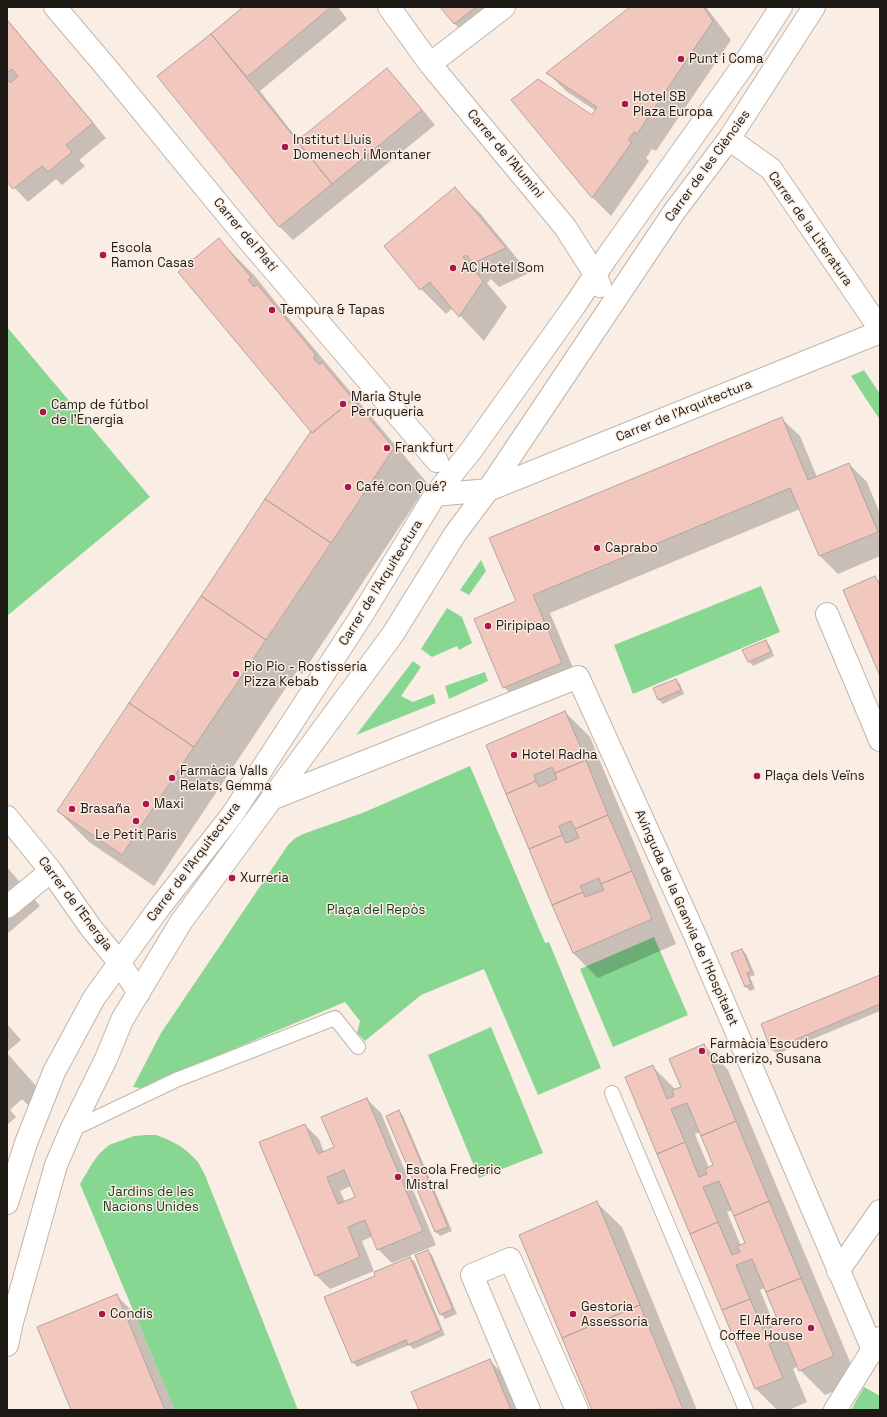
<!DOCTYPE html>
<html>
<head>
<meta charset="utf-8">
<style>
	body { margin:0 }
	#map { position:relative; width:887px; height:1417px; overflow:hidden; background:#faeee4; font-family:"Space Grotesk",sans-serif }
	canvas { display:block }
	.frame { position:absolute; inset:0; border:8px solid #1c1814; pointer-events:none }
</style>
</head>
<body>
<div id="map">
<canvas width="887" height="1417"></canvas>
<div class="frame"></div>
</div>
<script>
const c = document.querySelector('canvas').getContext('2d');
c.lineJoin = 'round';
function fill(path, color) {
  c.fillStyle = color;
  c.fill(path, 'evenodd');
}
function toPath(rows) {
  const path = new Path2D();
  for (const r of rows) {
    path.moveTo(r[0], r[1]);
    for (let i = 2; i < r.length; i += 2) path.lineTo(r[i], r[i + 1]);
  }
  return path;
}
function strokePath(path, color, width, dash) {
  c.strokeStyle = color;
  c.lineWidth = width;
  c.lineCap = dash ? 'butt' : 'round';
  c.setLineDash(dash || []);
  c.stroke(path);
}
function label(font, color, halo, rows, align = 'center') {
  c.font = font + ' "Space Grotesk",sans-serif';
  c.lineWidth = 3;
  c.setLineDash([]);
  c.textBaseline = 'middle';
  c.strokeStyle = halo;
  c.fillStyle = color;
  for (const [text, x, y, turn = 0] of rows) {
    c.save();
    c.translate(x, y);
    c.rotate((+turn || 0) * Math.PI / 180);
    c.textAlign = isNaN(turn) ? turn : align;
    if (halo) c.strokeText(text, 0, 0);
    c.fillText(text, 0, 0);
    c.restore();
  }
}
fill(toPath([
	[7,327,150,497,7,616],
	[864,370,880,394,880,420,851,376],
	[481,560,486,571,469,595,460,590],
	[761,586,780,632,633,694,614,645],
	[447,608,462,617,472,643,459,650,457,646,432,657,421,649],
	[413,661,421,667,401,696,413,702,433,694,436,703,356,735],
	[485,672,488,681,449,699,445,686],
	[470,766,545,943,549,942,601,1068,538,1095,484,969,421,995,365,1041,357,1033,360,1021,345,1002,141,1088,133,1087,161,1033,288,845,294,839,303,834,365,812],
	[654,937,688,1015,613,1047,580,969],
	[491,1027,543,1153,479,1178,428,1055],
	[146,1135,156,1135,169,1140,180,1146,188,1152,198,1162,205,1175,298,1410,175,1410,80,1184,93,1162,99,1154,109,1145,134,1136],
	[864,1387,880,1396,880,1410,851,1410]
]), '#87d793');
fill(toPath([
	[243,7,338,7,347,19,260,91,299,141,387,70,401,84,435,125,293,240,279,226,159,76],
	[442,7,517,7,473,42,455,24],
	[631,7,706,7,731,40,656,151,652,149,646,158,649,161,611,216,593,198,513,100,592,116,596,111,566,91,548,73],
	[7,19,106,138,79,160,85,166,62,185,56,179,28,202,7,180],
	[455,189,480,213,529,273,499,287,491,279,487,283,507,307,484,341,453,308,446,314,421,289],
	[219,240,254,275,285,314,428,484,302,674,297,671,154,886,89,842,58,811,312,431],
	[781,418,800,436,817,477,849,464,867,482,880,514,880,556,838,574,820,556,800,509,550,613,579,682,522,705,504,687,517,602],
	[766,641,770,646,774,656,753,666,748,661],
	[676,680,680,684,684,694,663,704,658,699],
	[565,712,590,737,676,944,598,978,573,953,487,746],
	[7,867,40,906,7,934],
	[742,950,746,954,755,975,750,977,755,989,750,991,746,987,732,954],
	[880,976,880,1011,777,1054,772,1049],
	[7,1024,21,1040,7,1052],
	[704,1045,728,1070,858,1381,825,1395,800,1370,798,1366,793,1369,807,1402,789,1410,777,1410,756,1389,626,1077,652,1066,676,1090,682,1087],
	[700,1132,714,1166,709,1168,695,1134],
	[733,1210,747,1243,741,1246,727,1212],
	[765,1288,779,1322,774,1324,760,1290],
	[7,1053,44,1095,30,1107,22,1099,10,1110,16,1117,7,1125],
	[367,1099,381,1113,436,1245,392,1263,378,1249,373,1236,362,1241,374,1271,330,1289,316,1275,305,1125,319,1139,324,1152,335,1147],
	[351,1186,356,1197,345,1202,340,1191],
	[399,1111,403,1116,452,1231,440,1236,436,1232],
	[597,1203,622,1227,697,1410,593,1410,520,1235],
	[428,1251,432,1255,457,1314,445,1319,441,1314],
	[410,1258,415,1262,445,1335,414,1349,409,1345,357,1367,353,1362,377,1277],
	[116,1295,134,1313,175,1410,72,1410],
	[489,1360,514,1385,524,1410,420,1410]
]), '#0003');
const building = toPath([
	[243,7,331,7,247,77,211,34,243,7],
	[440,7,476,7,454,24,440,7],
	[630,7,703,7,713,21,637,134,634,132,628,140,632,142,592,198,511,100,538,79,592,115,597,107,546,73,630,7],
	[7,20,93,123,66,145,72,152,48,172,42,166,13,189,7,182,7,79,10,83,18,76,12,69,7,73,7,20],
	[211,34,332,184,279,227,157,76,211,34],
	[387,68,422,110,332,184,297,141,387,68],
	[455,187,506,248,473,263,466,255,463,257,483,281,459,317,430,282,420,290,384,246,455,187],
	[219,238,251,277,248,280,254,287,257,284,316,355,313,358,320,365,322,362,353,399,312,433,178,272,219,238],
	[353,399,394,448,331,543,265,499,311,431,312,433,353,399],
	[782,417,808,480,849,463,878,532,819,556,790,488,533,595,562,663,503,688,474,619,516,601,489,538,782,417],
	[265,499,331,543,266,640,201,596,265,499],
	[875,576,880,585,880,676,843,590,875,576],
	[201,596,266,640,194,747,129,703,201,596],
	[766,640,771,652,748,662,742,650,766,640],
	[676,679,681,690,658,700,653,688,676,679],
	[129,703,194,747,122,855,57,811,129,703],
	[565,711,586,760,555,773,552,767,534,775,536,781,506,794,486,745,565,711],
	[586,760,608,815,575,829,571,821,559,826,562,835,529,849,506,794,536,781,539,787,557,779,555,773,586,760],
	[608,815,632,871,601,884,599,878,580,886,583,892,552,905,529,849,562,835,566,843,579,838,575,829,608,815],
	[632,871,652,919,573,953,552,905,583,892,585,897,604,890,601,884,632,871],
	[742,949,751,971,747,973,751,984,745,987,731,953,742,949],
	[880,975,880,1004,771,1050,761,1024,880,975],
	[704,1044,736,1121,701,1136,687,1103,671,1109,685,1142,657,1154,625,1077,653,1065,667,1099,674,1096,672,1090,681,1087,669,1059,704,1044],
	[367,1098,423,1231,377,1250,365,1220,348,1227,360,1257,315,1276,259,1142,305,1124,318,1154,334,1147,321,1117,367,1098],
	[344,1170,355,1197,338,1204,327,1177,344,1170],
	[399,1110,448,1227,435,1232,386,1116,399,1110],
	[736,1121,769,1201,734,1216,719,1181,703,1187,718,1222,690,1234,657,1154,685,1142,699,1177,707,1174,705,1169,713,1165,701,1136,736,1121],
	[597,1201,640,1305,562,1338,519,1235,597,1201],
	[769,1201,801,1278,766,1292,752,1259,736,1265,750,1299,722,1310,690,1234,718,1222,732,1255,740,1252,737,1246,745,1243,734,1216,769,1201],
	[428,1250,453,1309,440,1315,415,1255,428,1250],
	[410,1257,441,1330,408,1345,406,1340,352,1363,324,1297,375,1276,374,1272,410,1257],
	[801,1278,834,1356,799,1371,785,1337,769,1344,783,1378,755,1389,722,1310,750,1299,765,1334,772,1331,770,1325,778,1321,766,1292,801,1278],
	[117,1294,165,1410,71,1410,37,1327,117,1294],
	[640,1305,683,1409,592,1410,562,1338,640,1305],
	[490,1359,511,1410,419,1410,411,1392,490,1359]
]);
fill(building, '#f2c7bd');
strokePath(building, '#b3a3a0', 1);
const lane = toPath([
	[612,1093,746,1410],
	[71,1130,176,1080,335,1018,358,1047]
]);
const street = toPath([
	[55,7,106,67,244,235,437,461],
	[389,7,430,64,565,227,595,274,600,286],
	[430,64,504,7],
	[729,139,771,169,880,329],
	[435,495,488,490,880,332],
	[827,614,880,740],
	[271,799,578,677,694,933,873,1350],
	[7,817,51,871,91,928,119,962,139,993],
	[7,907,51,871],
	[7,1203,26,1143,54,1072,94,998,159,908,232,815,362,615,435,495,470,452,575,305,607,257,743,66,781,7],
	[838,1271,880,1211],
	[7,1345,12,1322,56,1165,71,1130,106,1059,122,1020,181,922,393,634,455,534,488,490,674,212,729,139,814,7],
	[529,1410,472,1275,510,1259,577,1410]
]);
const secondary = toPath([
	[835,1410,880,1338]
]);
strokePath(lane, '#c0b5ab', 16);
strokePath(street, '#c0b5ab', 24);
strokePath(secondary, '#c0b5ab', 24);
strokePath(lane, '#fff', 14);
strokePath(street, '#fff', 22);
strokePath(secondary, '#fff', 22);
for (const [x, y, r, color] of [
	[681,59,4,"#aa174d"],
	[625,104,4,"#aa174d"],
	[285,147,4,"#aa174d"],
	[103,255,4,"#aa174d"],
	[453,268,4,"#aa174d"],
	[272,310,4,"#aa174d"],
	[343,404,4,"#aa174d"],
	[43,412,4,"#aa174d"],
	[387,448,4,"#aa174d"],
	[348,487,4,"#aa174d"],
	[597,548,4,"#aa174d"],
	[488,626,4,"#aa174d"],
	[236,674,4,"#aa174d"],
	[514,755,4,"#aa174d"],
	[757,776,4,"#aa174d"],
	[172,778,4,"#aa174d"],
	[146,804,4,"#aa174d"],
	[72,809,4,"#aa174d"],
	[136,821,4,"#aa174d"],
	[232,878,4,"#aa174d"],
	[702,1051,4,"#aa174d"],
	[398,1177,4,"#aa174d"],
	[102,1314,4,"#aa174d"],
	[573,1314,4,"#aa174d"],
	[811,1328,4,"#aa174d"]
]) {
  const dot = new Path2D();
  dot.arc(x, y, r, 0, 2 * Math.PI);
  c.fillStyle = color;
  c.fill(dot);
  strokePath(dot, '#faeee4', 1.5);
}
label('13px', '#1c1814', '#faeee4', [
	["Punt i Coma",689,59],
	["Hotel SB",633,97],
	["Plaza Europa",633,112],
	["Institut Lluís",293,140],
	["Domenech i Montaner",293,155],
	["Escola",111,248],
	["Ramon Casas",111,263],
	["AC Hotel Som",461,268],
	["Tempura & Tapas",280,310],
	["Maria Style",351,397],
	["Perruqueria",351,412],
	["Camp de fútbol",51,405],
	["de l'Energia",51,420],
	["Frankfurt",395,448],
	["Café con Qué?",356,487],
	["Caprabo",605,548],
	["Piripipao",496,626],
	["Pio Pio - Rostisseria",244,667],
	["Pizza Kebab",244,682],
	["Hotel Radha",522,755],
	["Farmàcia Valls",180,771],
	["Relats, Gemma",180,786],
	["Plaça dels Veïns",765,776],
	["Maxi",154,804],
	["Brasaña",80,809],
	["Le Petit Paris",136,835,"center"],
	["Xurreria",240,878],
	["Farmàcia Escudero",710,1044],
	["Cabrerizo, Susana",710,1059],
	["Escola Frederic",406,1170],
	["Mistral",406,1185],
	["Gestoria",581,1307],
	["Assessoria",581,1322],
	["Condis",110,1314],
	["El Alfarero",803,1321,"right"],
	["Coffee House",803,1336,"right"]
], 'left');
label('13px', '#1c1814', '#faeee4', [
	["Carrer de l'Alumini",505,154,50],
	["Carrer de les Ciències",708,166,-54],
	["Carrer de la Literatura",810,229,55],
	["Carrer del Platí",245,235,50],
	["Carrer de l'Arquitectura",684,411,-22],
	["Carrer de l'Arquitectura",381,583,-58],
	["Carrer de l'Arquitectura",194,862,-53],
	["Carrer de l'Energia",75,904,53],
	["Avinguda de la Granvia de l'Hospitalet",686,918,66]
]);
label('13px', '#15381c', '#faeee4', [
	["Plaça del Repòs",376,910],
	["Jardins de les",151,1192],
	["Nacions Unides",151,1207]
]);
</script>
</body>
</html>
